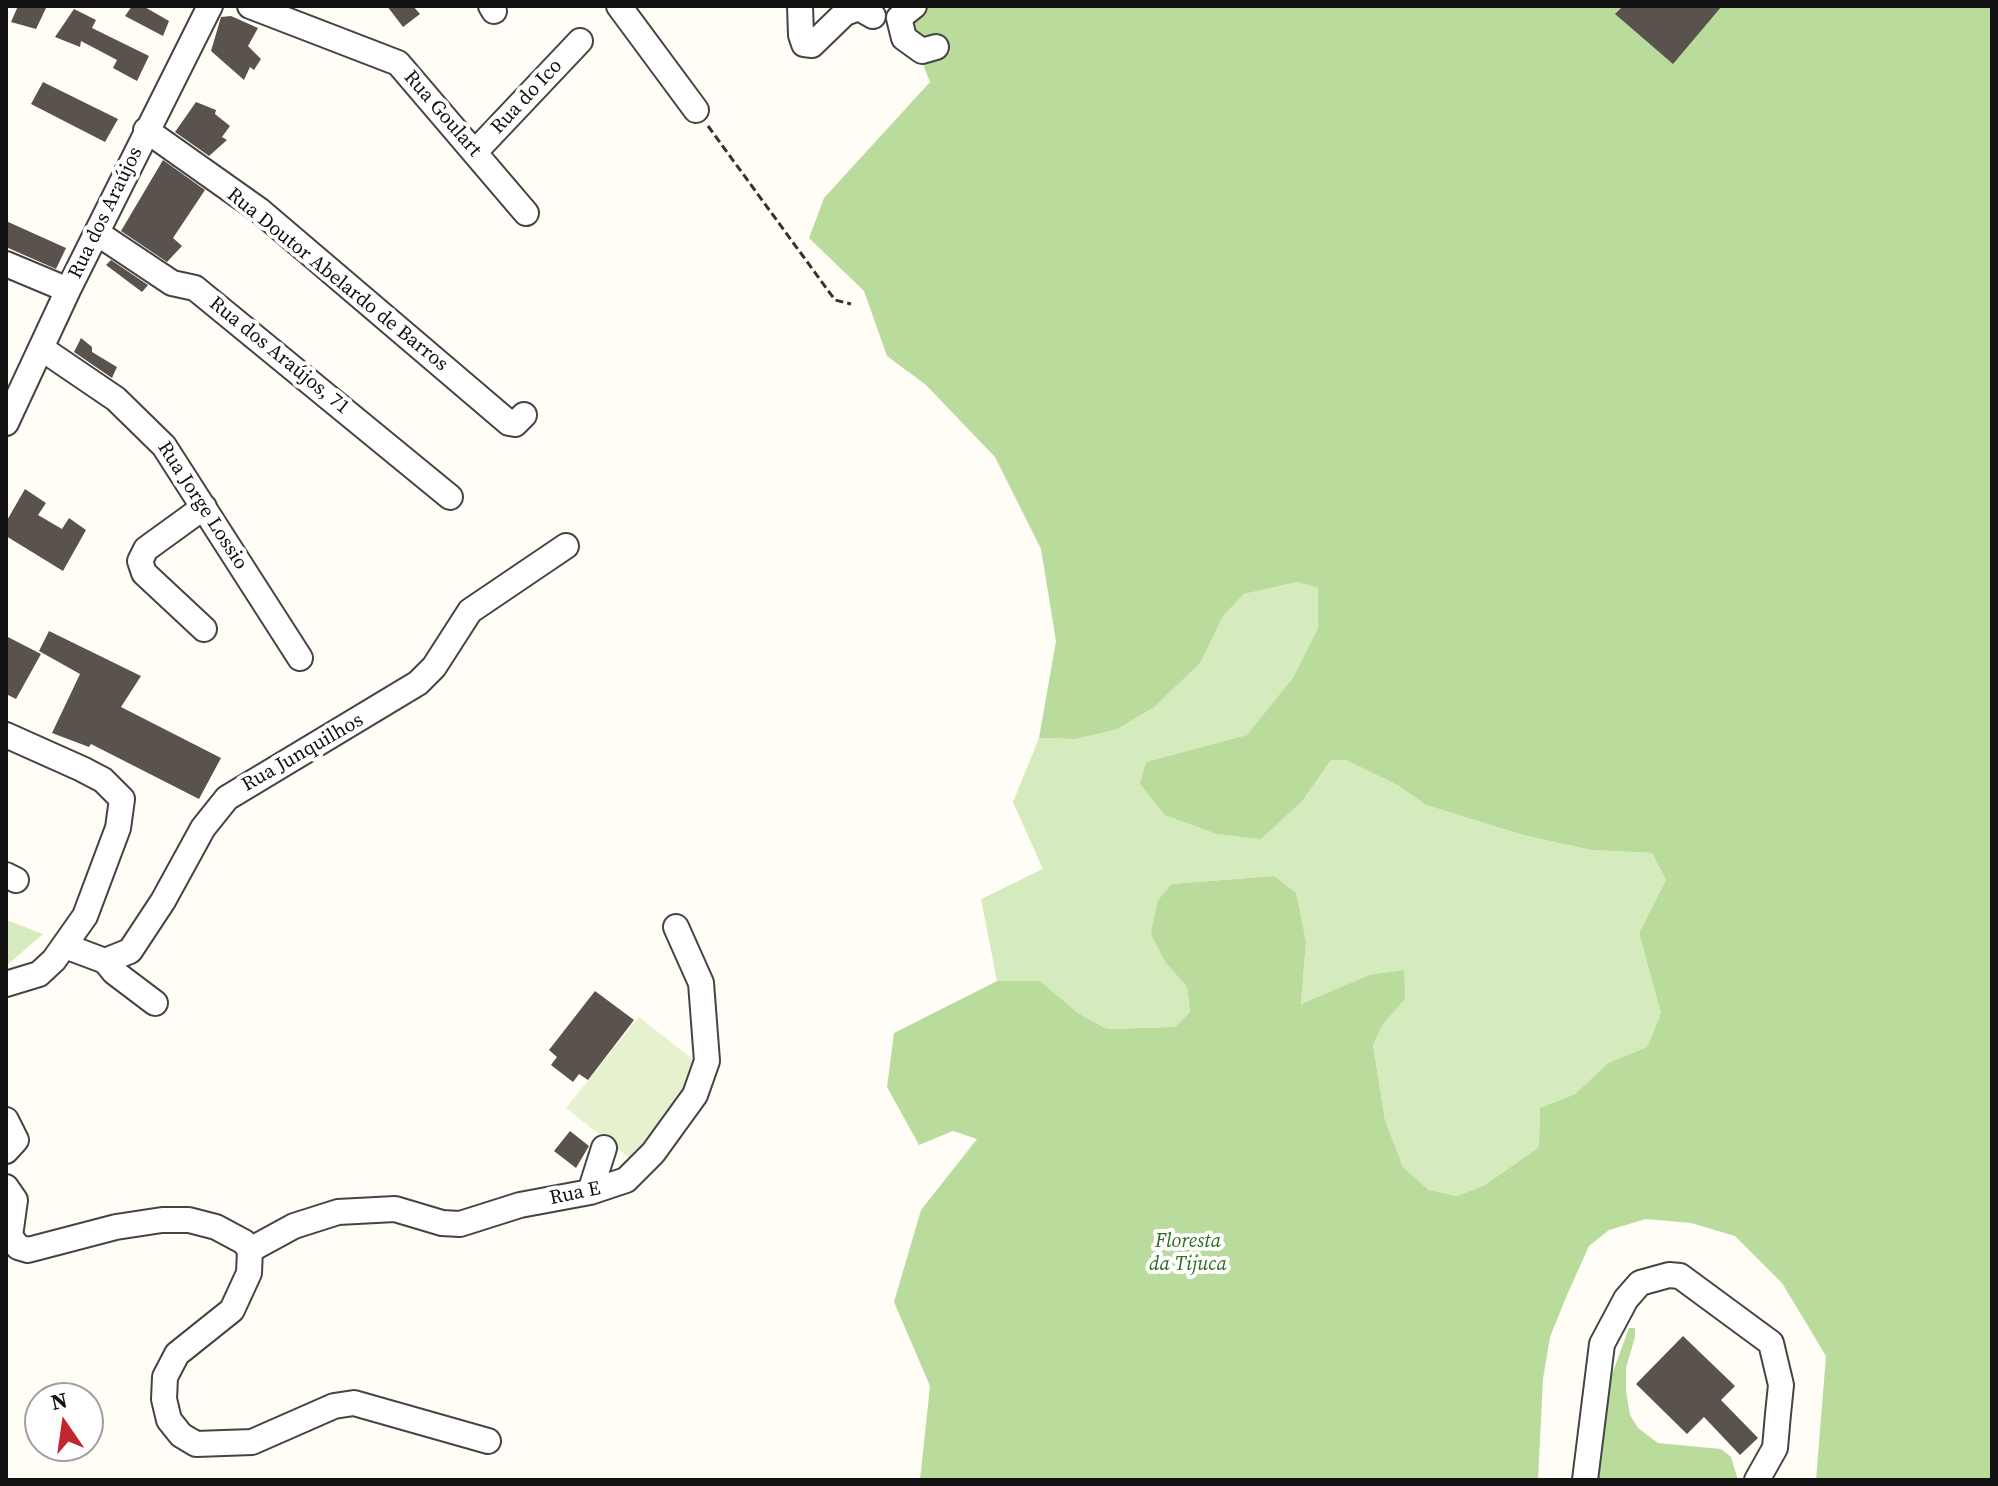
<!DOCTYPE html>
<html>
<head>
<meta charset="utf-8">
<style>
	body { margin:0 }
	#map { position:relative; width:1998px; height:1486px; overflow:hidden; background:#fffdf5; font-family:"Source Serif 4",serif }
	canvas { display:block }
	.frame { position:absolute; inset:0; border:8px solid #111; pointer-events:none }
	.north { position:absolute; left:24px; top:1382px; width:80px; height:80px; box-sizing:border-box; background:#fff; border:2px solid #a0a0a0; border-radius:50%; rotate:347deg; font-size:22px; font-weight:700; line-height:32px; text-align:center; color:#111 }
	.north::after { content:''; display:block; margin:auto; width:28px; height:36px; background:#c4262e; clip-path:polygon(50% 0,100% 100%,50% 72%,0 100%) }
</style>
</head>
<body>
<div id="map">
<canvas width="1998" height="1486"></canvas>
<div class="frame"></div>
<div class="north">N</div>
</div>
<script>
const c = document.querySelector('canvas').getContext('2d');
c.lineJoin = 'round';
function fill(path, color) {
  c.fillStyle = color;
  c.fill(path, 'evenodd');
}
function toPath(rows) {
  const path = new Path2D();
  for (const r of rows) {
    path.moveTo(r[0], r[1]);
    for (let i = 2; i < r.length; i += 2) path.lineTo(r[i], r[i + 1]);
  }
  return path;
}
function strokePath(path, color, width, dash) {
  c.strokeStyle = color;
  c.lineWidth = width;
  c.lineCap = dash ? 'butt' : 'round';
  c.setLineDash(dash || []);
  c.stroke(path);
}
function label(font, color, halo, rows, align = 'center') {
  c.font = font + ' "Source Serif 4",serif';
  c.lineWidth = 8;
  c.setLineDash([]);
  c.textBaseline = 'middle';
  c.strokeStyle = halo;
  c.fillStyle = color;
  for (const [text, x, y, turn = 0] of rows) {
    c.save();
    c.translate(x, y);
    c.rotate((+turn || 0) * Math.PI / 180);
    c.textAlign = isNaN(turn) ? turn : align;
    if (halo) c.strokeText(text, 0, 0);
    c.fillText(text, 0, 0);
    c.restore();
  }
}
fill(toPath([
	[1297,582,1318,588,1318,628,1293,678,1272,706,1247,735,1147,762,1303,800,1331,760,1346,760,1399,786,1426,805,1523,835,1591,850,1652,853,1666,880,1639,933,1661,1013,1647,1047,1608,1063,1575,1094,1540,1108,1539,1147,1485,1185,1457,1196,1429,1190,1403,1167,1385,1120,1373,1045,1383,1024,1404,999,1369,975,1301,1004,1306,942,1274,876,1171,884,1158,900,1166,963,1187,987,1190,1012,1176,1027,1107,1029,1078,1013,1040,981,997,981,981,899,1043,869,1013,802,1039,738,1075,739,1201,662,1223,616,1244,594],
	[6,920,43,934,6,966]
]), '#d5ebbd');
fill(toPath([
	[893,6,1992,6,1992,1480,1816,1480,1826,1356,1782,1283,1735,1236,1691,1223,1646,1219,1609,1230,1589,1246,1567,1295,1550,1337,1543,1379,1538,1480,920,1480,930,1386,894,1302,921,1210,977,1139,953,1131,919,1145,887,1087,894,1033,997,981,1040,981,1078,1013,1107,1029,1175,1027,1190,1012,1187,987,1166,963,1151,934,1158,900,1171,884,1274,876,1296,893,1306,942,1301,1004,1369,975,1404,970,1405,999,1383,1024,1373,1045,1385,1120,1403,1167,1429,1190,1457,1196,1485,1185,1539,1147,1540,1108,1575,1094,1608,1063,1647,1047,1661,1013,1639,933,1666,880,1652,853,1591,850,1523,835,1426,805,1399,786,1346,760,1331,760,1303,800,1261,839,1217,834,1165,815,1140,784,1146,762,1247,735,1293,678,1318,628,1318,588,1297,582,1244,594,1223,616,1201,662,1154,707,1117,729,1075,739,1039,738,1056,641,1041,549,995,457,926,385,887,356,864,291,809,238,824,198,930,82,924,67,928,56],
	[1629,1328,1635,1328,1635,1337,1626,1368,1626,1391,1630,1415,1638,1428,1658,1443,1721,1449,1731,1457,1738,1480,1573,1480]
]), '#b9dc9c');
fill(toPath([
	[639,1017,705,1069,632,1160,566,1108]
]), '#e6f2cf');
fill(toPath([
	[18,6,47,6,36,29,11,22],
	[132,6,143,6,169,21,163,36,125,16],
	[387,6,413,6,420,14,403,27],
	[1623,6,1722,6,1673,64,1615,14],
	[74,9,96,20,92,28,149,56,137,81,113,68,117,60,81,41,80,47,55,37],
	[231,16,258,28,248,46,261,59,254,70,250,67,244,80,211,51,221,17],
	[43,82,118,119,105,142,31,104],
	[196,102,216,110,215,114,230,126,222,137,227,140,209,156,175,132],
	[163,160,205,190,173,238,182,246,167,262,121,231],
	[6,221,66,248,56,269,6,247],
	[111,260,148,285,142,292,106,265],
	[81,338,92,347,92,352,117,367,112,378,74,352],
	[25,489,46,503,38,515,62,529,69,518,86,530,63,571,6,536,6,522],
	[49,631,141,676,121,707,221,758,199,799,91,744,89,747,52,733,80,674,39,651],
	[6,636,41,654,16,699,6,694],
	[595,991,634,1020,588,1080,579,1074,573,1082,551,1065,557,1057,549,1050],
	[570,1131,589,1146,576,1168,554,1151],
	[1683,1336,1735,1386,1721,1400,1758,1438,1740,1455,1704,1417,1687,1434,1636,1384]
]), '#5a524d');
const minor = toPath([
	[250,6,398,63,526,213],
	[491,6,494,11],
	[619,6,696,110],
	[800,6,801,35,804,44,812,45,845,13,859,8,873,16],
	[914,6,899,18,904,38,922,51,936,47],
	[146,130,259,210,509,423,515,424,524,415],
	[475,152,580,41],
	[97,233,172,283,195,288,450,497],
	[6,264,68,290],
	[41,348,116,399,164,446,300,658],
	[6,423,68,290,210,6],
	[204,507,146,549,140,561,144,573,204,629],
	[6,735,82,769,103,780,122,799,118,828,85,916,54,960,39,974,6,984],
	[6,875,16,880],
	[65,946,105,961,130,951,163,901,203,828,227,798,418,683,434,667,470,611,566,546],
	[105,961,114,972,155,1003],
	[6,1120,16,1140,6,1151],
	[6,1187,15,1200,10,1236,18,1247,28,1250,116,1227,162,1220,189,1220,216,1227,244,1242,250,1250,249,1273,232,1310,177,1354,165,1377,164,1399,169,1420,181,1435,196,1444,252,1442,334,1406,354,1403,488,1441],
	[590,1192,604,1148],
	[250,1250,294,1226,338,1212,395,1209,442,1223,460,1224,520,1205,590,1192,626,1180,653,1153,695,1095,707,1061,701,983,676,927],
	[1585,1480,1602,1344,1626,1299,1640,1283,1669,1275,1680,1276,1771,1343,1781,1385,1778,1414,1775,1448,1757,1480]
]);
strokePath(minor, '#444', 28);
strokePath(toPath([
	[708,126,835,300,851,304]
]), '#333', 3, [8, 4]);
strokePath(minor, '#fff', 24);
label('20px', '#111', '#fff', [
	["Rua do Ico",527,97,-47],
	["Rua Goulart",442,114,49],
	["Rua dos Araújos",106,213,-64],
	["Rua Doutor Abelardo de Barros",337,280,39],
	["Rua dos Araújos, 71",279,356,39],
	["Rua Jorge Lossio",202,506,57],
	["Rua Junquilhos",303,753,-30],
	["Rua E",575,1194,-12]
]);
label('italic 20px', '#2f6b1f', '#fff', [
	["Floresta",1188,1242],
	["da Tijuca",1188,1265]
]);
</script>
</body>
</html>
